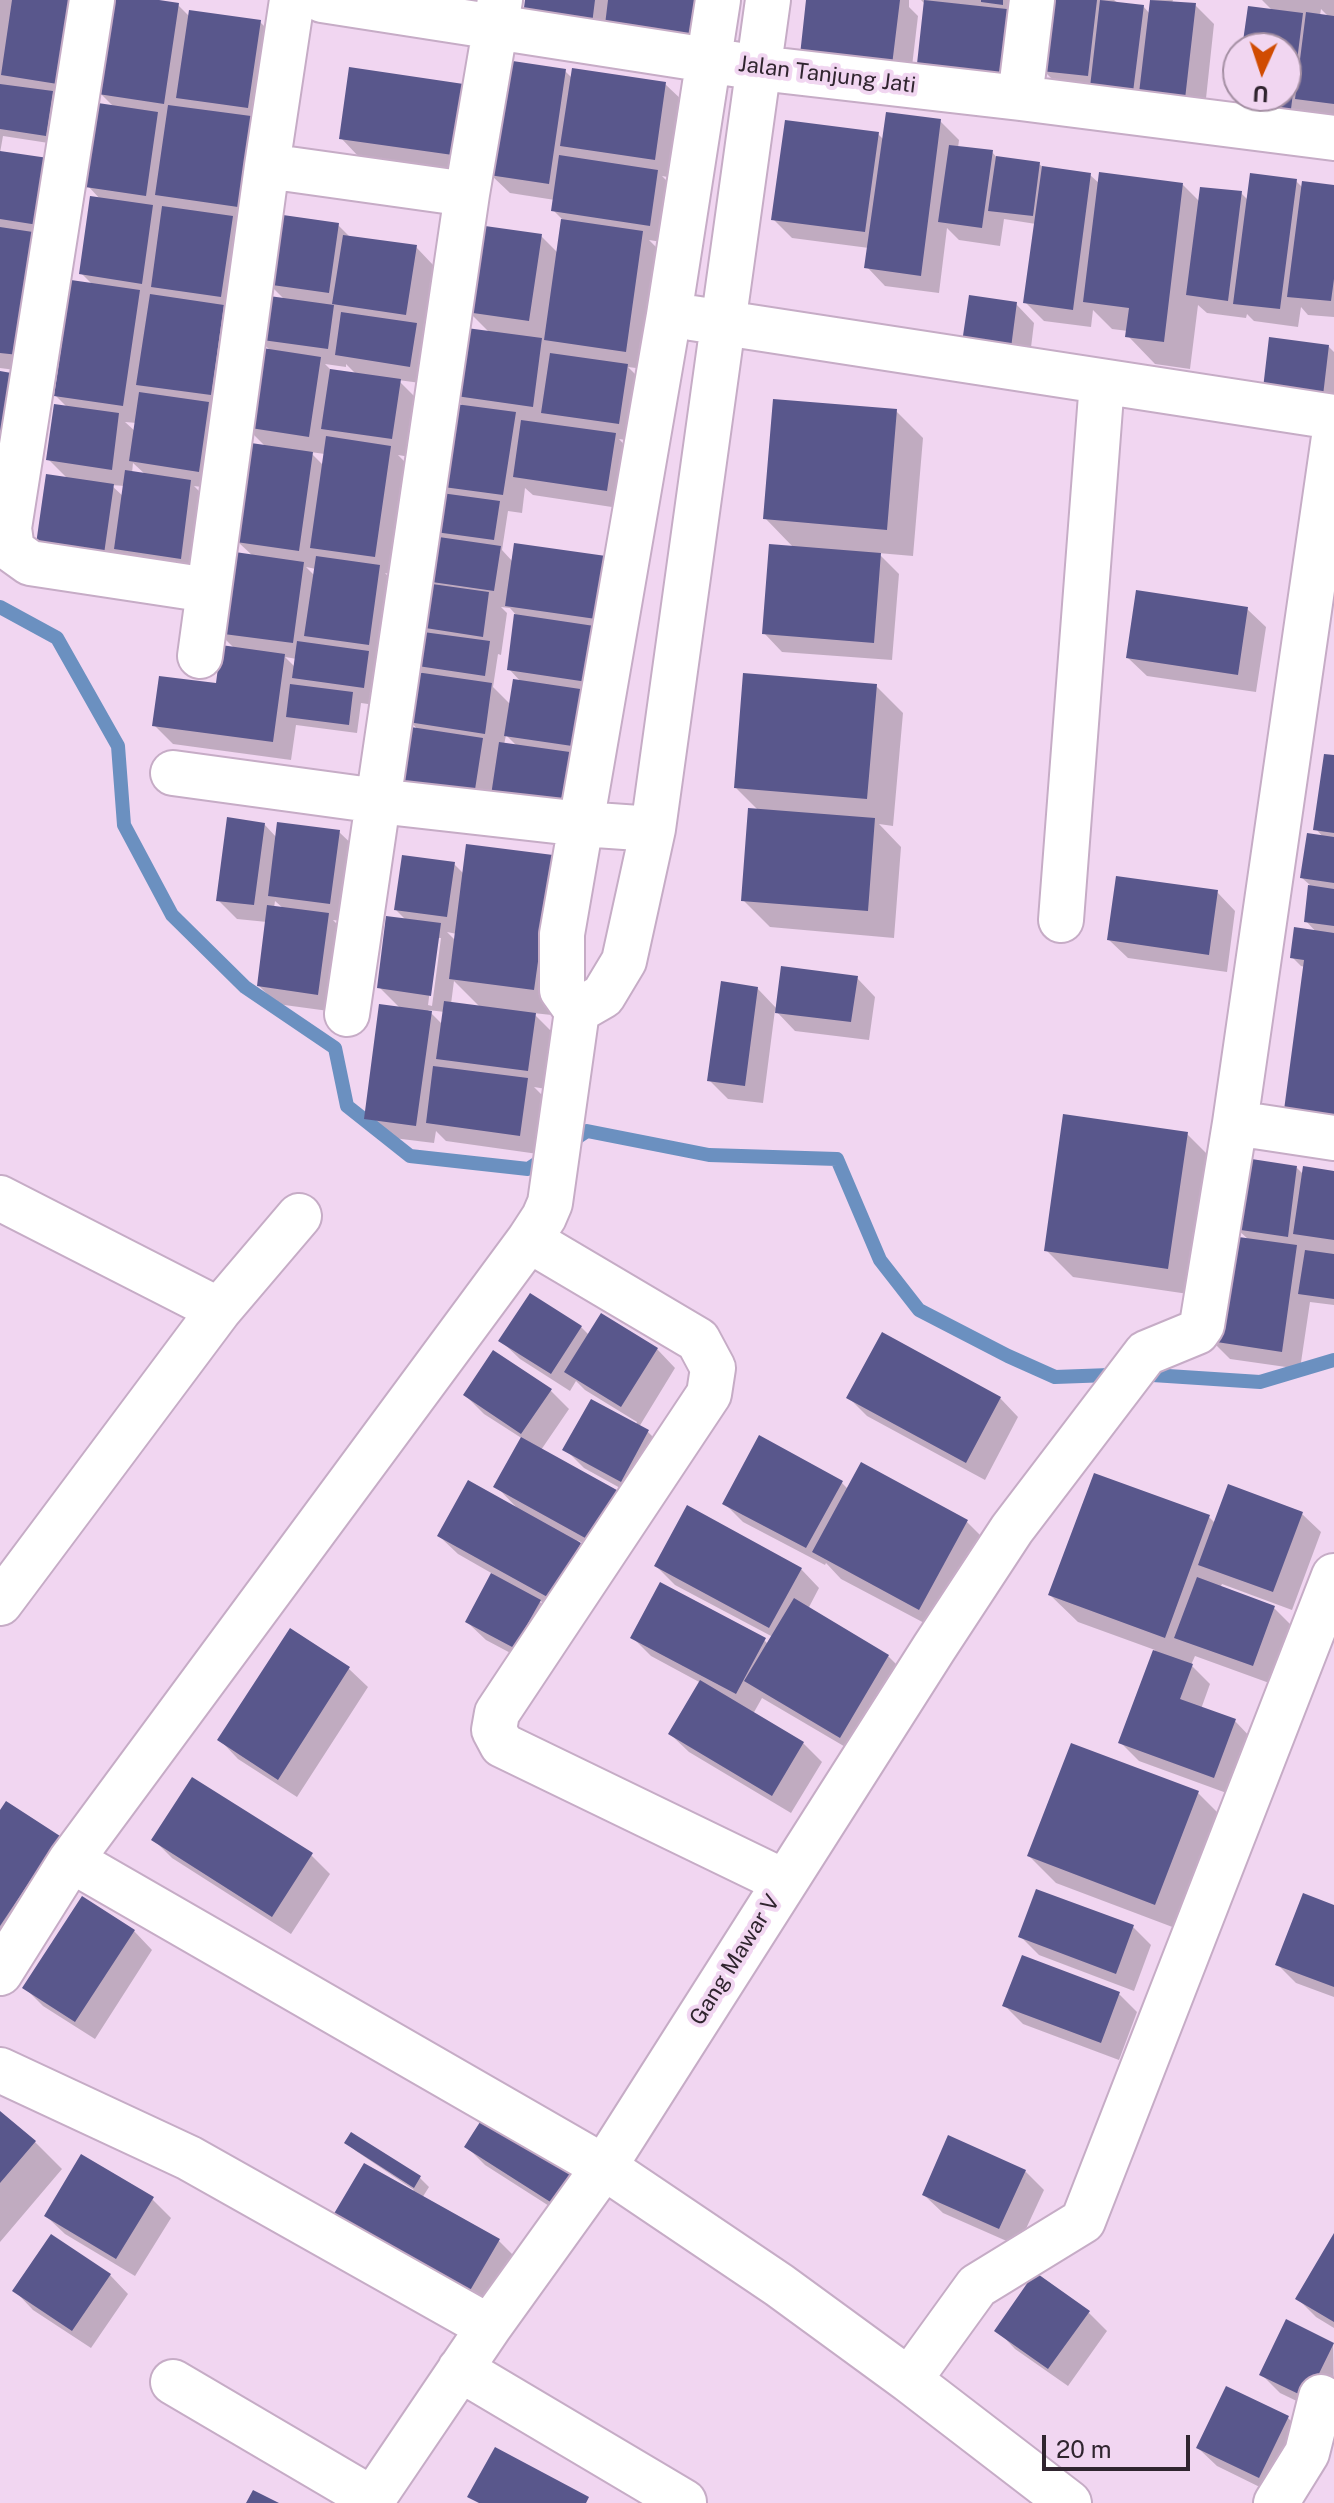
<!DOCTYPE html>
<html>
<head>
<meta charset="utf-8">
<style>
	body { margin:0 }
	#map { position:relative; width:1334px; height:2503px; overflow:hidden; background:#f1d6f1; font-family:"Public Sans",sans-serif }
	canvas { display:block }
	.north { position:absolute; left:1222px; top:32px; width:80px; height:80px; box-sizing:border-box; background:#f1d6f1; border:2px solid #a48fa3; border-radius:50%; rotate:183deg; font-size:22px; font-weight:700; line-height:32px; text-align:center; color:#30252f }
	.north::after { content:''; display:block; margin:auto; width:28px; height:36px; background:#d04c02; clip-path:polygon(50% 0,100% 100%,50% 72%,0 100%) }
	.scale { position:absolute; left:1042px; top:2435px; width:148px; height:36px; box-sizing:border-box; border:4px solid #30252f; border-top:0; padding-left:10px; font-size:24px; line-height:28px; white-space:nowrap; color:#30252f; -webkit-text-stroke:6px #f1d6f1; paint-order:stroke }
</style>
</head>
<body>
<div id="map">
<canvas width="1334" height="2503"></canvas>
<div class="north">U</div>
<div class="scale">20 m</div>
</div>
<script>
const c = document.querySelector('canvas').getContext('2d');
c.lineJoin = 'round';
function fill(path, color) {
  c.fillStyle = color;
  c.fill(path, 'evenodd');
}
function toPath(rows) {
  const path = new Path2D();
  for (const r of rows) {
    path.moveTo(r[0], r[1]);
    for (let i = 2; i < r.length; i += 2) path.lineTo(r[i], r[i + 1]);
  }
  return path;
}
function strokePath(path, color, width, dash) {
  c.strokeStyle = color;
  c.lineWidth = width;
  c.lineCap = dash ? 'butt' : 'round';
  c.setLineDash(dash || []);
  c.stroke(path);
}
function label(font, color, halo, rows, align = 'center') {
  c.font = font + ' "Public Sans",sans-serif';
  c.lineWidth = 8;
  c.setLineDash([]);
  c.textBaseline = 'middle';
  c.strokeStyle = halo;
  c.fillStyle = color;
  for (const [text, x, y, turn = 0] of rows) {
    c.save();
    c.translate(x, y);
    c.rotate((+turn || 0) * Math.PI / 180);
    c.textAlign = isNaN(turn) ? turn : align;
    if (halo) c.strokeText(text, 0, 0);
    c.fillText(text, 0, 0);
    c.restore();
  }
}
fill(toPath([
	[0,0,90,0,55,144,3,136,0,153,47,160,46,374,0,368],
	[115,0,145,0,178,5,190,17,260,22,279,41,256,225,236,222,251,237,217,489,194,486,209,501,199,577,56,569,69,480,49,460,68,408,56,396,94,286,81,273,101,200,88,186,114,107,101,94],
	[125,422,137,423,136,432],
	[133,463,146,475,132,473],
	[111,485,125,486,124,497],
	[527,0,730,0,721,64],
	[808,0,909,0,909,7,918,16,910,83],
	[921,0,1023,0,1021,19,926,5],
	[1051,0,1114,0,1118,3,1143,6,1150,14,1152,0,1173,0,1172,3,1195,5,1214,24,1204,117,1062,89,1043,70],
	[1262,0,1334,0,1334,119,1316,117,1311,112,1308,134,1236,109,1238,95,1286,96,1286,48,1244,48,1273,11],
	[1321,9,1330,18,1320,16],
	[565,71,572,78,665,84,684,102,673,178,662,176,676,190,668,243,649,240,660,251,644,369,628,367,646,385,638,442,619,439,633,454,625,509,533,495,525,488,522,513,508,511,502,550,513,562,612,559,597,765,492,813,410,721,424,675,413,664,429,635,421,626,427,580,430,530,449,496,438,485,464,407,451,394,490,333,468,311,541,236,558,253,563,220,553,210,555,200,510,193,491,175],
	[501,607,510,608,516,615,509,669,522,683,511,705,493,687,498,654,501,655,507,613],
	[506,735,518,747,504,745],
	[495,106,485,175,359,157,341,138],
	[940,121,959,140,958,148,992,152,998,159,1039,164,1044,168,1090,175,1100,184,1183,185,1200,202,1241,193,1248,200,1296,181,1303,188,1334,187,1334,317,1308,315,1301,307,1298,327,1254,321,1247,314,1246,318,1207,313,1198,305,1190,369,1155,364,1128,336,1128,331,1112,329,1093,310,1091,327,1044,321,1025,302,1036,224,1004,219,1000,246,959,240,947,228,939,293,885,286,867,267,869,248,792,238,773,219,878,134,884,140],
	[338,225,351,238,416,247,434,266,428,384,398,380,418,400,410,457,398,455,409,466,393,575,385,573,398,586,382,706,361,703,357,733,296,725,291,760,173,744,154,725,218,686,235,649,218,632,254,557,238,542,267,448,246,427,271,351,257,338,285,300,268,283],
	[325,364,346,367,346,364,357,375,332,371],
	[310,452,325,454,323,465],
	[306,567,316,569,315,576],
	[285,657,297,659,296,668],
	[1016,304,1034,323,1027,380,980,374],
	[1328,346,1334,352,1334,421,1282,415],
	[896,411,923,438,913,556,878,553,899,574,892,660,782,652,764,633,794,548,765,518],
	[1247,609,1266,627,1256,692,1147,676,1128,658],
	[876,686,903,713,893,826,879,824,901,847,894,938,770,927,743,900,759,811,736,788],
	[1334,757,1334,1155,1305,967,1301,966,1292,957,1317,933,1306,921,1310,885,1302,878,1323,837,1316,829],
	[264,824,277,838,339,832,358,850,348,922,333,920,347,934,336,1012,277,1004,259,986,267,922,237,919,218,900],
	[275,901,284,909,274,908],
	[552,857,579,884,561,1016,533,1013,554,1034,546,1089,534,1087,546,1099,538,1154,446,1141,436,1131,434,1143,385,1137,366,1118,401,1009,379,987,407,921,396,910,454,864,464,874],
	[447,932,457,934,456,941],
	[437,938,441,938,432,1006,428,1005],
	[454,981,481,1008,451,1004],
	[428,1010,445,1012,443,1025],
	[1217,892,1235,911,1227,972,1128,958,1109,940],
	[857,978,875,997,869,1040,795,1031,775,1010,763,1103,728,1099,709,1080,757,988,777,1009],
	[1187,1134,1214,1161,1195,1295,1073,1277,1046,1250],
	[1297,1168,1304,1175,1334,1173,1334,1305,1310,1302,1300,1369,1230,1359,1212,1341,1249,1240,1236,1228],
	[581,1327,589,1335,657,1349,675,1368,639,1427,648,1432,667,1451,640,1499,584,1468,565,1449,636,1425,637,1422,585,1390,576,1381,570,1391,520,1359,501,1341],
	[550,1390,569,1409,541,1450,615,1561,577,1540,599,1563,570,1616,538,1600,558,1620,533,1665,486,1640,467,1622,493,1574,458,1554,439,1536,517,1508,496,1486,523,1439,484,1414,465,1395],
	[849,1398,1000,1398,1018,1417,985,1480,867,1416],
	[862,1465,967,1522,994,1549,947,1635,841,1579,826,1563,825,1565,743,1522,724,1503,841,1482,848,1489],
	[1095,1475,1209,1517,1216,1524,1302,1514,1321,1532,1292,1610,1222,1584,1220,1588,1274,1608,1293,1627,1272,1684,1195,1656,1191,1665,1210,1684,1201,1709,1235,1721,1253,1740,1232,1795,1139,1761,1120,1742,1155,1650,1078,1622,1050,1595],
	[656,1566,801,1569,819,1588,808,1609,888,1656,907,1675,859,1755,762,1698,753,1714,803,1743,822,1762,791,1813,689,1752,670,1734,701,1683,651,1656,633,1638,764,1640,768,1644,773,1637,675,1585],
	[291,1631,349,1669,368,1687,297,1797,238,1759,220,1740],
	[1198,1793,1225,1820,1183,1931,1056,1883,1029,1856],
	[0,1814,58,1838,77,1856,0,1969],
	[154,1840,311,1855,330,1874,291,1934,172,1858],
	[1334,1907,1334,1997,1296,1983,1278,1965],
	[1133,1927,1151,1945,1134,1991,1039,1955,1020,1936],
	[134,1931,152,1950,95,2039,43,2006,25,1988],
	[1119,1994,1137,2012,1119,2060,1023,2024,1004,2005],
	[489,2111,582,2227,485,2165,466,2146],
	[0,2114,35,2142,62,2169,0,2242],
	[347,2142,420,2178,429,2187,422,2198,499,2241,517,2259,487,2311,353,2236,414,2190,356,2151],
	[1025,2171,1044,2190,1018,2246,943,2213,924,2195],
	[152,2199,171,2218,135,2276,65,2234,46,2216],
	[1334,2237,1334,2328,1316,2317,1298,2299],
	[110,2275,128,2294,91,2348,33,2310,15,2291],
	[1089,2313,1107,2331,1068,2386,1015,2349,997,2330],
	[1333,2344,1334,2399,1326,2415,1280,2393,1261,2374],
	[1227,2389,1288,2418,1307,2437,1278,2496,1217,2466,1198,2448]
]), '#0003');
strokePath(toPath([
	[0,607,57,638,118,746,124,825,172,915,245,987,335,1048,347,1106,410,1156,528,1169,548,1156],
	[566,1145,587,1131,709,1155,837,1159,880,1260,919,1310,1008,1356,1055,1377,1137,1374,1260,1382,1334,1360]
]), '#6b90c0', 14);
fill(toPath([
	[12,0,83,0,70,86,1,75],
	[113,0,159,0,179,3,164,104,98,94],
	[525,0,595,0,591,32,522,23],
	[608,0,709,0,703,46,604,33],
	[806,0,900,0,892,65,800,55],
	[924,0,1016,10,1008,83,916,73],
	[981,0,1003,0,1003,5,981,2],
	[1049,0,1097,0,1088,76,1041,71],
	[1100,0,1144,5,1133,92,1090,87],
	[1150,0,1196,3,1185,99,1139,93],
	[1248,6,1303,13,1290,117,1234,110,1236,96,1286,96,1286,48,1242,48],
	[189,10,261,20,248,108,176,98],
	[1306,12,1334,16,1334,104,1295,99],
	[506,60,566,69,549,184,489,175],
	[349,67,477,86,467,157,339,139],
	[572,68,666,82,655,160,560,146],
	[0,84,53,91,46,136,0,129],
	[98,103,158,112,146,196,85,187],
	[168,105,251,116,238,207,155,195],
	[886,112,941,119,921,276,864,268],
	[785,120,879,132,865,232,771,220],
	[949,145,993,150,982,228,938,222],
	[0,151,48,158,38,225,0,219],
	[559,155,658,170,650,226,551,211],
	[996,156,1040,162,1033,216,988,211],
	[1042,166,1091,173,1073,310,1023,303],
	[1099,172,1183,183,1164,342,1125,337,1129,308,1083,302],
	[1250,173,1297,179,1280,309,1233,304],
	[1302,181,1334,185,1334,279,1331,301,1287,297],
	[1200,187,1242,191,1228,301,1186,295],
	[90,196,153,205,142,284,79,274],
	[162,206,233,216,221,297,151,287],
	[276,214,339,223,329,293,265,284],
	[561,219,643,231,626,352,544,340],
	[478,225,542,234,529,321,466,312],
	[0,227,46,234,28,356,0,353],
	[343,235,417,245,406,315,332,304],
	[71,280,140,290,123,406,54,396],
	[150,294,224,305,211,395,136,385],
	[262,295,334,305,328,349,255,339],
	[969,295,1017,302,1009,363,960,356],
	[341,312,417,323,410,367,335,355],
	[459,327,542,338,533,407,449,395],
	[1269,337,1329,345,1322,404,1262,397],
	[256,347,321,357,309,437,244,427],
	[550,353,628,364,619,424,541,413],
	[330,369,401,379,392,439,321,429],
	[0,371,17,374,0,448],
	[139,392,209,402,199,472,129,461],
	[773,399,897,409,887,530,763,519],
	[448,403,516,412,503,495,436,486],
	[54,404,119,413,112,470,46,460],
	[521,420,616,433,607,491,513,477],
	[326,436,391,446,375,557,310,548],
	[251,443,313,452,299,551,236,542],
	[125,470,191,480,181,559,114,549],
	[46,474,114,484,103,561,35,551],
	[434,492,500,501,494,540,428,531],
	[432,536,501,546,494,591,425,581],
	[514,543,613,557,603,620,505,606],
	[769,544,881,553,874,643,762,634],
	[228,551,304,562,293,643,216,633],
	[316,556,380,565,369,645,304,636],
	[425,583,489,592,483,637,419,627],
	[1136,590,1248,607,1238,675,1126,658],
	[514,614,601,627,594,683,507,670],
	[416,631,490,641,485,676,411,665],
	[297,641,369,651,364,688,292,678],
	[221,645,285,654,273,742,152,726,159,676,216,683],
	[416,672,492,683,485,734,408,722],
	[743,673,877,684,867,799,734,788],
	[513,679,587,690,579,747,504,736],
	[290,684,353,692,349,725,286,717],
	[411,727,483,738,474,796,402,786],
	[499,742,584,754,575,815,490,802],
	[1324,754,1334,755,1334,833,1313,830],
	[748,808,875,818,868,911,741,901],
	[227,817,265,823,254,905,216,901],
	[277,822,340,830,330,904,268,896],
	[1307,833,1334,837,1334,883,1300,878],
	[466,844,553,855,534,990,449,979],
	[402,855,455,862,447,917,394,910],
	[1116,876,1218,890,1209,955,1107,940],
	[1308,885,1334,889,1334,926,1304,922],
	[267,905,329,913,318,995,257,986],
	[386,916,441,923,431,996,377,988],
	[1294,927,1334,933,1334,1132,1282,1125,1304,960,1290,958],
	[781,966,858,976,851,1022,775,1013],
	[721,981,758,987,745,1086,707,1081],
	[444,1001,536,1013,528,1071,436,1059],
	[379,1004,432,1011,416,1126,364,1119],
	[433,1066,528,1078,520,1136,426,1123],
	[1063,1114,1188,1132,1168,1269,1044,1251],
	[1245,1158,1297,1166,1288,1237,1234,1229],
	[1303,1166,1334,1171,1334,1240,1293,1234],
	[1224,1235,1297,1245,1282,1352,1210,1341],
	[1305,1250,1334,1254,1334,1299,1298,1294],
	[530,1293,582,1326,551,1374,498,1341],
	[601,1313,658,1348,621,1407,564,1372],
	[882,1332,1001,1397,966,1463,846,1398],
	[493,1350,552,1389,521,1434,463,1395],
	[591,1399,649,1430,621,1482,562,1450],
	[759,1435,843,1481,806,1548,722,1504],
	[521,1437,624,1494,596,1544,493,1487],
	[861,1462,968,1520,919,1610,812,1552],
	[1094,1473,1210,1515,1165,1638,1048,1595],
	[468,1480,581,1543,551,1599,437,1536],
	[1228,1484,1303,1512,1273,1592,1198,1565],
	[687,1505,802,1568,769,1628,654,1566],
	[491,1573,541,1600,514,1648,465,1622],
	[1197,1577,1275,1606,1253,1666,1174,1638],
	[660,1582,766,1638,736,1694,630,1638],
	[794,1598,889,1655,840,1738,744,1681],
	[290,1628,350,1667,278,1780,217,1740],
	[1153,1650,1193,1664,1180,1699,1236,1719,1214,1778,1118,1743],
	[700,1680,804,1742,772,1796,668,1734],
	[1071,1743,1199,1791,1155,1905,1027,1856],
	[192,1777,313,1853,272,1917,151,1840],
	[6,1801,60,1836,0,1926,0,1810],
	[1036,1889,1134,1925,1116,1974,1018,1937],
	[1303,1893,1334,1905,1334,1987,1275,1965],
	[82,1896,135,1930,75,2022,22,1988],
	[1022,1955,1120,1992,1101,2043,1002,2006],
	[489,2108,588,2171,563,2210,464,2147],
	[0,2111,36,2141,0,2183],
	[351,2132,421,2176,414,2188,344,2143],
	[948,2135,1026,2170,999,2229,922,2195],
	[81,2154,154,2197,116,2259,44,2216],
	[364,2163,500,2239,468,2294,332,2217],
	[1334,2233,1334,2322,1295,2299],
	[51,2234,111,2274,72,2331,12,2291],
	[1035,2272,1090,2311,1048,2369,994,2331],
	[1286,2319,1334,2343,1307,2398,1259,2375],
	[1226,2386,1289,2416,1259,2478,1196,2448],
	[495,2447,589,2497,586,2503,479,2503,467,2497],
	[253,2490,279,2503,246,2503]
]), '#59578c');
const street = toPath([
	[92,0,9,528,12,550,30,563,208,590],
	[322,0,759,68,1020,98,1334,138],
	[1020,98,1032,0],
	[267,166,467,194],
	[692,318,1334,417],
	[200,656,267,166,292,0],
	[173,773,378,801,582,824,653,829],
	[1061,920,1102,382],
	[577,1011,603,996,624,961,653,829,768,0],
	[347,1014,467,194,500,0],
	[1235,1123,1334,1138],
	[0,1198,219,1310],
	[529,1240,698,1340,713,1368,709,1394,497,1713,494,1730,502,1745,785,1882],
	[0,1603,219,1310,299,1216],
	[71,1860,604,2167,779,2285,909,2380,1069,2503],
	[0,1973,71,1860,529,1240,544,1217,550,1203,577,1011,562,990,562,934,669,315,718,0],
	[0,2070,189,2158,489,2327],
	[460,2369,684,2502],
	[909,2380,977,2286,1083,2221,1334,1576],
	[173,2382,372,2499],
	[370,2503,489,2327,604,2167,934,1648,1012,1529,1146,1353,1197,1332,1202,1325,1235,1123,1334,437],
	[1276,2503,1307,2453,1321,2397]
]);
strokePath(street, '#c6acc6', 48);
strokePath(street, '#fff', 44);
label('22px', '#30252f', '#f1d6f1', [
	["Jalan Tanjung Jati",827,75,7],
	["Gang Mawar V",735,1960,-58]
]);
</script>
</body>
</html>
